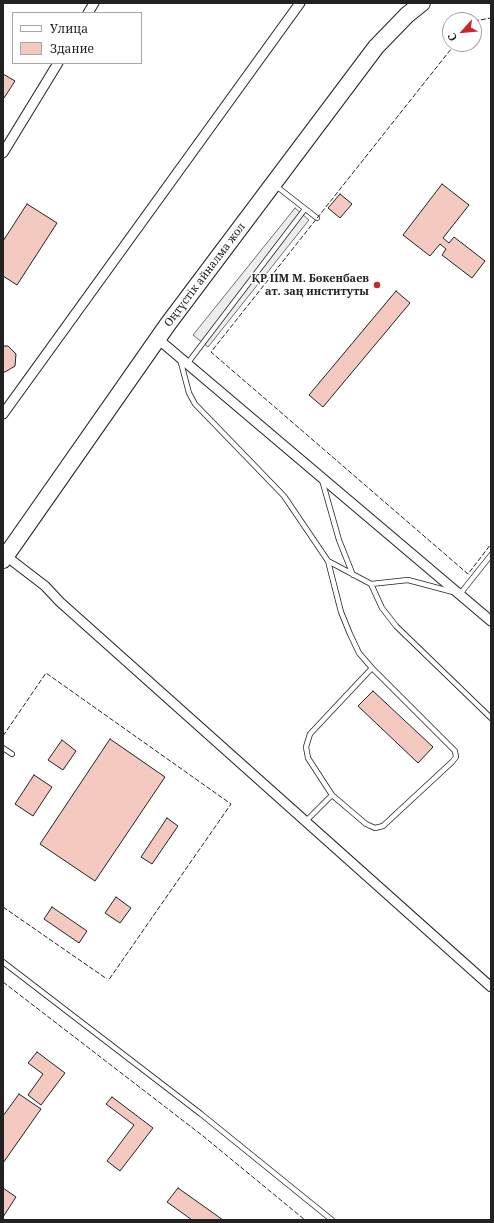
<!DOCTYPE html>
<html>
<head>
<meta charset="utf-8">
<style>
	body { margin:0 }
	#map { position:relative; width:494px; height:1223px; overflow:hidden; background:#fff; font-family:"Noto Serif",serif }
	canvas { display:block }
	.frame { position:absolute; inset:0; border:4px solid #222; pointer-events:none }
	.legend { position:absolute; left:12px; top:12px; width:130px; height:52px; box-sizing:border-box; background:#fff; border:1px solid #a7a7a7; margin:0; padding:5px 7px; list-style:none; font-size:12px; color:#222 }
	.legend li { display:flex; align-items:center; gap:8px; height:20px }
	.legend b { width:20px; border:1px solid #a7a7a7 }
	.north { position:absolute; left:442px; top:12px; width:40px; height:40px; box-sizing:border-box; background:#fff; border:1px solid #a7a7a7; border-radius:50%; rotate:243deg; font-size:11px; font-weight:700; line-height:16px; text-align:center; color:#222 }
	.north::after { content:''; display:block; margin:auto; width:14px; height:18px; background:#c62828; clip-path:polygon(50% 0,100% 100%,50% 72%,0 100%) }
</style>
</head>
<body>
<div id="map">
<canvas width="494" height="1223"></canvas>
<div class="frame"></div>
<ul class="legend">
<li><b style="height:5px;background:#fff"></b>Улица</li>
<li><b style="height:11px;background:#f3c9c0"></b>Здание</li>
</ul>
<div class="north">С</div>
</div>
<script>
const c = document.querySelector('canvas').getContext('2d');
c.lineJoin = 'round';
function fill(path, color) {
  c.fillStyle = color;
  c.fill(path, 'evenodd');
}
function toPath(rows) {
  const path = new Path2D();
  for (const r of rows) {
    path.moveTo(r[0], r[1]);
    for (let i = 2; i < r.length; i += 2) path.lineTo(r[i], r[i + 1]);
  }
  return path;
}
function strokePath(path, color, width, dash) {
  c.strokeStyle = color;
  c.lineWidth = width;
  c.lineCap = dash ? 'butt' : 'round';
  c.setLineDash(dash || []);
  c.stroke(path);
}
function label(font, color, halo, rows, align = 'center') {
  c.font = font + ' "Noto Serif",serif';
  c.lineWidth = 3;
  c.setLineDash([]);
  c.textBaseline = 'middle';
  c.strokeStyle = halo;
  c.fillStyle = color;
  for (const [text, x, y, turn = 0] of rows) {
    c.save();
    c.translate(x, y);
    c.rotate((+turn || 0) * Math.PI / 180);
    c.textAlign = isNaN(turn) ? turn : align;
    if (halo) c.strokeText(text, 0, 0);
    c.fillText(text, 0, 0);
    c.restore();
  }
}
const parking = toPath([
	[295,208,309,220,208,347,193,335,295,208]
]);
fill(parking, '#ededed');
strokePath(parking, '#6f6f6f', 1);
const building = toPath([
	[3,74,15,81,4,98,3,98,3,74],
	[442,184,469,205,443,238,449,243,454,237,485,261,472,278,442,255,446,249,440,244,430,256,403,235,442,184],
	[340,194,352,204,340,218,328,208,340,194],
	[27,204,57,223,17,285,3,276,3,241,27,204],
	[396,291,410,303,323,407,309,395,396,291],
	[3,346,8,346,16,354,15,366,5,372,3,372,3,346],
	[373,691,433,747,418,763,358,706,373,691],
	[110,739,165,777,95,881,40,844,110,739],
	[62,740,76,751,63,770,48,760,62,740],
	[34,775,52,787,33,816,15,804,34,775],
	[167,818,178,826,152,864,141,857,167,818],
	[116,897,131,908,120,923,105,913,116,897],
	[52,907,87,931,79,943,44,919,52,907],
	[37,1052,65,1073,41,1105,28,1095,43,1074,28,1063,37,1052],
	[19,1094,41,1109,3,1163,3,1116,19,1094],
	[112,1097,153,1128,120,1171,107,1161,134,1125,106,1104,112,1097],
	[3,1188,16,1197,3,1217,3,1188],
	[178,1188,223,1220,192,1220,167,1202,178,1188]
]);
fill(building, '#f3c9c0');
strokePath(building, '#222', 1);
const lane = toPath([
	[276,186,317,218],
	[180,359,189,393,195,404,284,496,328,561,371,584,382,608,396,626,491,718],
	[187,364,305,209],
	[322,480,339,540,353,575],
	[328,561,341,612,350,634,359,653,372,668],
	[371,584,408,580,453,592],
	[460,594,491,555],
	[372,668,455,751,456,757,452,762,383,826,375,828,366,824,332,795,308,758,306,747,310,734,372,668],
	[3,748,12,754],
	[306,821,332,795],
	[3,962,201,1114,332,1220]
]);
const street = toPath([
	[88,13,94,3],
	[3,153,58,63],
	[158,339,491,621],
	[3,414,300,3],
	[6,556,45,586,60,602,491,987]
]);
const highway = toPath([
	[3,560,168,324,376,47,407,15,422,3]
]);
strokePath(lane, '#222', 6);
strokePath(street, '#222', 11);
strokePath(highway, '#222', 18);
strokePath(lane, '#fff', 4.5);
strokePath(street, '#fff', 9);
strokePath(highway, '#fff', 16);
strokePath(toPath([
	[474,21,491,18],
	[455,44,211,352,468,574,491,544],
	[3,736,46,673,231,804,108,981],
	[3,907,107,979],
	[3,982,203,1136,305,1220]
]), '#222', 1, [5, 2]);
for (const [x, y, r, color] of [
	[377,285,4,"#c62828"]
]) {
  const dot = new Path2D();
  dot.arc(x, y, r, 0, 2 * Math.PI);
  c.fillStyle = color;
  c.fill(dot);
  strokePath(dot, '#fff', 1.5);
}
label('11px', '#222', '#fff', [
	["Оңтүстік айналма жол",205,275,-53]
]);
label('bold 11px', '#222', '#fff', [
	["ҚР ІІМ М. Бөкенбаев",369,279],
	["ат. заң институты",369,292]
], 'right');
</script>
</body>
</html>
